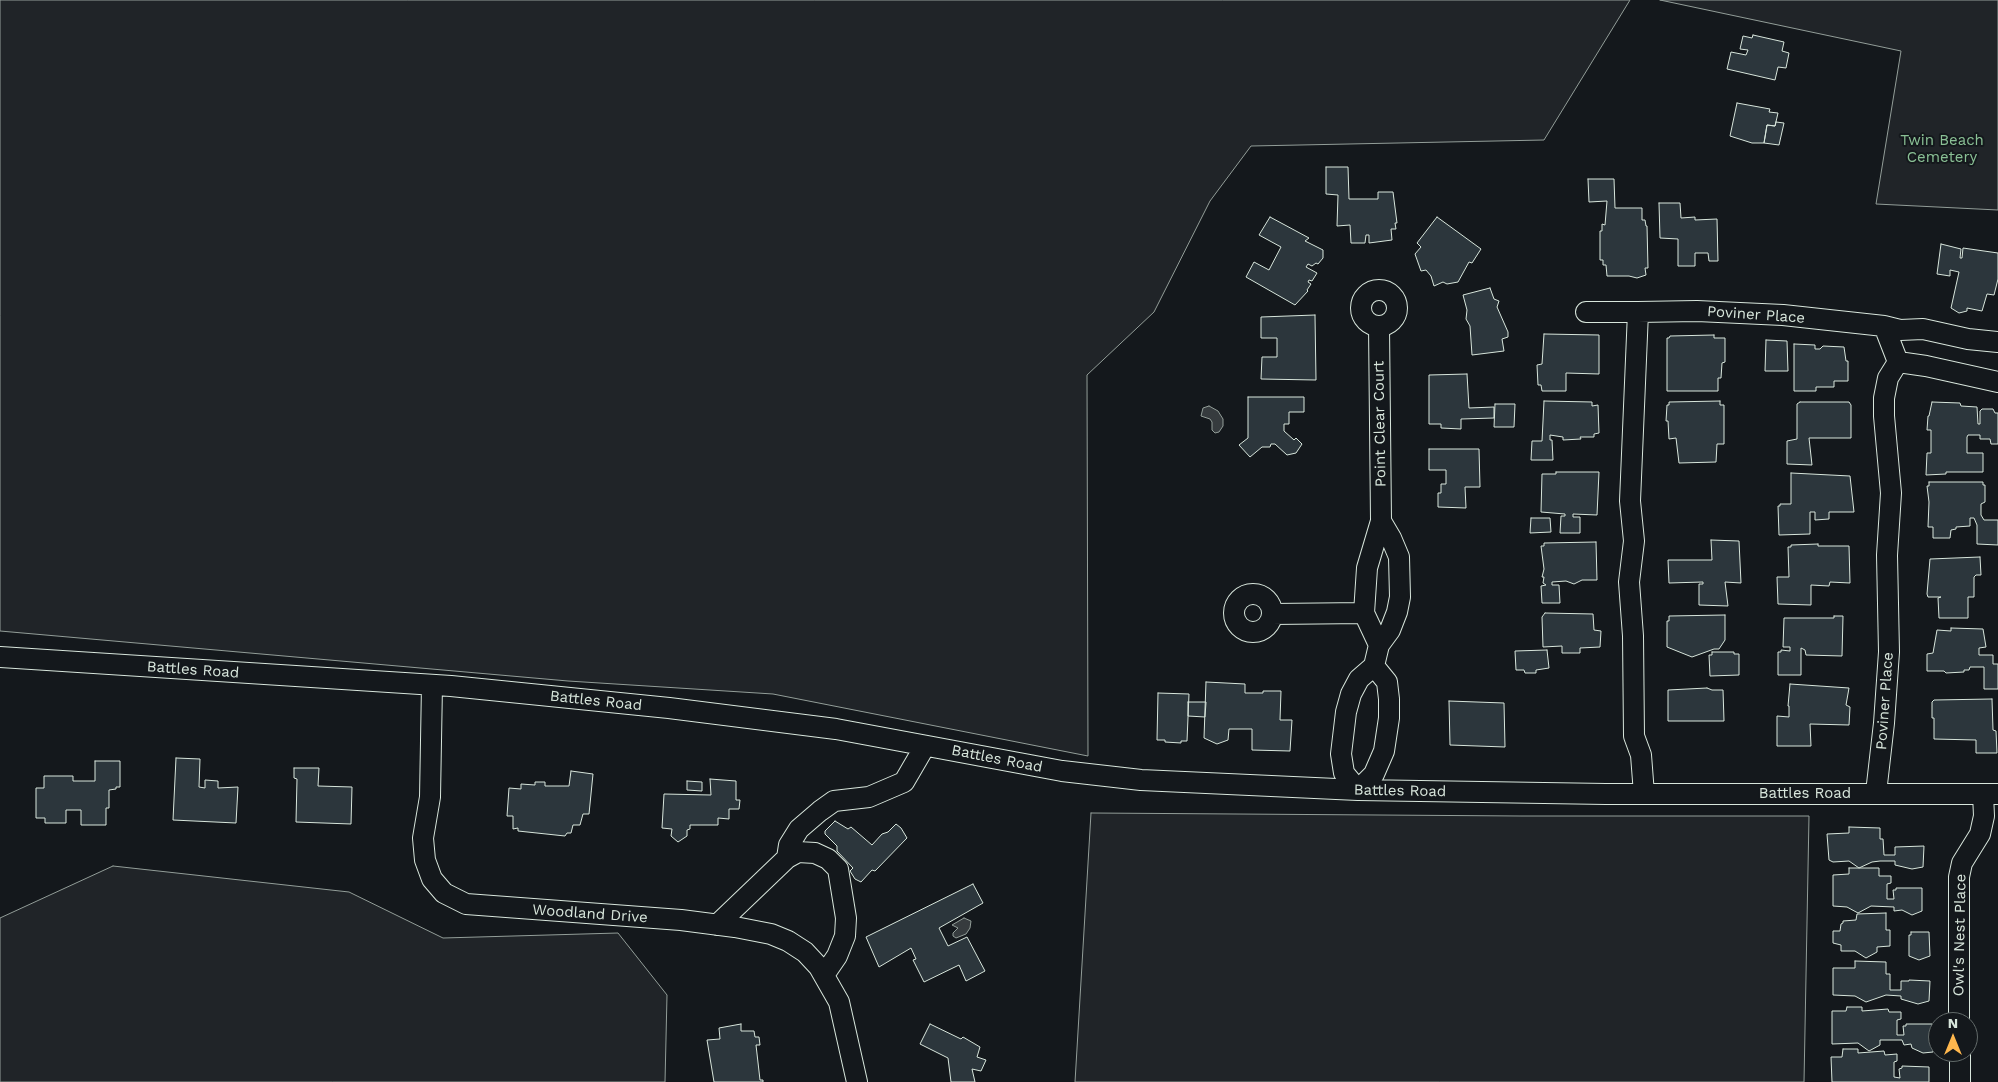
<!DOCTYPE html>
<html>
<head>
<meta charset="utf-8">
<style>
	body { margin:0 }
	#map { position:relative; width:1998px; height:1082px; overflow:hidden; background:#14181c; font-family:"Work Sans",sans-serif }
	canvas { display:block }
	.north { position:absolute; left:1928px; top:1012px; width:50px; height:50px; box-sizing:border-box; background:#14181c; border:1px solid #626a69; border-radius:50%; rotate:0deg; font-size:14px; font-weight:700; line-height:20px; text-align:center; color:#d8e6dc }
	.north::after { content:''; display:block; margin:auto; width:18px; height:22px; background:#ffb74d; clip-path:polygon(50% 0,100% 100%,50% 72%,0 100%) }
</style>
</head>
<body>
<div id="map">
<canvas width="1998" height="1082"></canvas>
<div class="north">N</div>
</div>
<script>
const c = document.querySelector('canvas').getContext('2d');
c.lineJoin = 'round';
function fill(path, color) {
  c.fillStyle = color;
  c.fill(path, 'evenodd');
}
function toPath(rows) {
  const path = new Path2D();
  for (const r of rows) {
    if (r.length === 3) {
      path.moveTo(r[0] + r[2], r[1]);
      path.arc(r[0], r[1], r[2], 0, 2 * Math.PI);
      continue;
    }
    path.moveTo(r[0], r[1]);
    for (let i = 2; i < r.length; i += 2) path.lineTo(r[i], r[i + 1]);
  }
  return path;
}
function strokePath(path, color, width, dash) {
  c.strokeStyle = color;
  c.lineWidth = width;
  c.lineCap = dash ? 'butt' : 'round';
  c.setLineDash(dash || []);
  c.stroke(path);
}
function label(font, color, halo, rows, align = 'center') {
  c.font = font + ' "Work Sans",sans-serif';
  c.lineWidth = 4;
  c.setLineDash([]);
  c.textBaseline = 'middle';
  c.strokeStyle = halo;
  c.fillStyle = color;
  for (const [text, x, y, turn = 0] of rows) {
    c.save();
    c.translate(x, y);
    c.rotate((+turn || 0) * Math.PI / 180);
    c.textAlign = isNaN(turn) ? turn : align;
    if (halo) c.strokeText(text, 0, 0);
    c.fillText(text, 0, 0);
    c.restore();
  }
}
const green = toPath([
	[0,0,1630,0,1544,140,1251,146,1210,201,1154,312,1087,375,1088,756,773,694,568,681,0,631,0,0],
	[1660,0,1998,0,1998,210,1876,204,1901,51,1660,0],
	[1091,813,1521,816,1809,816,1804,1082,1075,1082,1091,813],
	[113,866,349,892,443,938,618,933,667,995,665,1082,0,1082,0,918,113,866]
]);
fill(green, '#202428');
strokePath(green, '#939e99', 1);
const water = toPath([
	[1209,406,1218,411,1223,419,1223,426,1219,432,1215,433,1212,430,1212,422,1210,419,1201,416,1203,408,1209,406],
	[964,918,971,921,970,928,966,934,956,938,953,936,953,933,958,928,952,925,964,918]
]);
fill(water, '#363b3e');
strokePath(water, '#939e99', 1);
const building = toPath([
	[1753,35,1784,42,1782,51,1789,53,1786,68,1778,67,1775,80,1727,69,1731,52,1746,55,1748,50,1740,49,1743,36,1752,38,1753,35],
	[1737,103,1770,109,1769,112,1778,113,1775,126,1767,125,1764,143,1752,143,1730,136,1737,103],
	[1776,122,1784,123,1779,145,1764,143,1767,125,1775,126,1776,122],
	[1326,167,1348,167,1349,199,1378,199,1378,192,1393,192,1397,223,1395,223,1396,229,1391,229,1392,240,1369,243,1369,235,1366,235,1365,243,1351,243,1350,225,1337,226,1338,195,1326,194,1326,167],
	[1588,179,1614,179,1615,208,1642,208,1642,220,1645,220,1646,226,1647,226,1648,268,1645,268,1646,275,1637,278,1629,276,1607,276,1606,265,1603,265,1603,260,1600,260,1600,231,1602,231,1602,224,1605,225,1607,201,1589,202,1588,179],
	[1659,203,1680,203,1681,218,1695,217,1695,220,1717,219,1718,261,1709,261,1708,253,1695,253,1695,266,1678,266,1678,239,1660,238,1659,203],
	[1270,217,1309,238,1305,241,1323,250,1323,258,1318,264,1316,263,1312,266,1308,264,1306,267,1317,273,1312,281,1309,280,1308,282,1311,284,1307,290,1308,291,1295,305,1246,277,1254,262,1269,270,1281,247,1259,235,1270,217],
	[1437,217,1481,249,1472,263,1469,262,1458,282,1447,284,1443,282,1434,286,1431,276,1426,270,1421,271,1415,254,1421,247,1417,243,1437,217],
	[1941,244,1961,249,1960,258,1962,258,1963,248,1998,253,1998,279,1994,295,1987,294,1982,311,1967,308,1967,311,1959,313,1951,308,1959,272,1950,270,1950,276,1937,274,1941,244],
	[1490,288,1494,299,1499,301,1497,307,1508,332,1508,337,1502,339,1504,351,1472,355,1470,326,1466,319,1467,310,1463,295,1490,288],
	[1315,315,1316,380,1261,379,1262,357,1277,357,1277,338,1261,338,1261,317,1315,315],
	[1544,334,1599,335,1599,374,1566,373,1566,391,1542,391,1541,385,1538,385,1537,365,1542,364,1544,334],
	[1714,335,1714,338,1725,338,1725,362,1722,363,1721,378,1718,378,1718,391,1667,391,1667,338,1669,338,1670,336,1714,335],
	[1766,340,1787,341,1788,371,1765,371,1766,340],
	[1794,344,1815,345,1815,349,1820,349,1823,346,1844,347,1846,361,1848,361,1848,381,1834,381,1834,387,1816,387,1816,391,1794,391,1794,344],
	[1467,374,1469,408,1494,407,1494,418,1461,419,1461,429,1441,428,1441,424,1429,424,1429,375,1467,374],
	[1248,397,1304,397,1304,412,1289,412,1289,424,1284,424,1284,431,1294,440,1296,438,1302,444,1296,453,1287,455,1275,444,1271,444,1270,447,1262,447,1250,457,1239,445,1248,438,1248,397],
	[1544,401,1592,402,1592,406,1598,405,1599,433,1594,434,1594,437,1580,437,1581,439,1563,440,1563,437,1550,435,1550,440,1552,440,1553,460,1531,460,1532,441,1542,441,1544,401],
	[1720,401,1720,405,1724,405,1724,444,1717,444,1716,462,1679,463,1676,438,1669,439,1668,421,1666,421,1667,405,1669,405,1669,402,1720,401],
	[1800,402,1849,402,1851,405,1851,438,1809,438,1812,465,1787,464,1787,441,1797,439,1797,404,1800,402],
	[1932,402,1960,403,1961,406,1977,407,1978,424,1980,424,1980,411,1982,409,1993,409,1995,413,1998,413,1998,444,1991,444,1990,439,1980,439,1980,435,1968,435,1967,437,1967,453,1983,453,1983,472,1946,472,1946,474,1926,475,1927,453,1931,453,1931,430,1927,430,1928,416,1929,416,1932,402],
	[1495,404,1515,404,1514,427,1494,427,1495,404],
	[1429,449,1479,449,1480,487,1465,487,1466,508,1438,507,1438,493,1441,493,1441,484,1446,484,1446,470,1429,470,1429,449],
	[1556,472,1599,472,1597,515,1573,514,1573,517,1580,517,1580,533,1560,533,1561,516,1565,516,1565,514,1541,512,1542,474,1556,474,1556,472],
	[1791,473,1850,476,1854,512,1829,512,1829,519,1815,520,1815,512,1810,512,1810,534,1779,535,1778,506,1780,506,1780,504,1791,504,1791,473],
	[1929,482,1983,482,1983,485,1985,485,1985,502,1981,504,1981,515,1984,520,1998,520,1998,545,1977,544,1977,525,1974,518,1970,518,1970,526,1956,527,1956,529,1951,530,1950,538,1933,538,1933,527,1928,527,1929,502,1927,486,1929,486,1929,482],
	[1531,518,1550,518,1551,532,1530,533,1531,518],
	[1711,540,1739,541,1741,583,1725,582,1728,606,1699,605,1699,584,1703,584,1703,582,1669,583,1668,560,1712,560,1711,540],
	[1596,542,1597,580,1582,580,1574,584,1566,581,1552,582,1552,585,1559,585,1560,603,1542,603,1541,586,1546,585,1543,583,1544,577,1542,577,1544,569,1541,546,1544,546,1544,543,1596,542],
	[1818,544,1818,546,1849,546,1850,583,1830,582,1829,586,1811,585,1811,605,1778,604,1777,577,1789,577,1788,547,1791,547,1791,545,1818,544],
	[1980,557,1981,575,1976,575,1974,577,1974,597,1968,597,1968,618,1939,618,1938,598,1941,597,1928,597,1927,594,1930,559,1980,557],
	[1545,613,1593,614,1594,630,1601,631,1600,647,1580,648,1580,653,1562,653,1562,646,1543,647,1542,617,1545,613],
	[1725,615,1725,640,1719,649,1714,649,1692,657,1667,647,1667,621,1669,621,1669,616,1725,615],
	[1834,616,1843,616,1842,656,1806,655,1805,650,1801,648,1801,675,1778,675,1778,652,1781,652,1781,650,1790,651,1790,647,1783,647,1784,618,1834,618,1834,616],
	[1951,628,1983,629,1986,647,1979,648,1979,655,1993,655,1993,664,1998,664,1998,689,1984,689,1984,667,1970,667,1969,670,1964,670,1964,672,1946,673,1944,671,1927,671,1927,654,1933,653,1937,630,1951,631,1951,628],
	[1547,650,1549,668,1536,670,1536,673,1525,673,1524,670,1516,670,1515,651,1547,650],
	[1712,652,1734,652,1734,654,1739,654,1739,675,1710,676,1709,655,1712,655,1712,652],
	[1206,682,1245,684,1245,693,1263,693,1263,691,1281,691,1280,720,1292,720,1290,751,1252,750,1252,729,1229,729,1228,740,1217,744,1204,738,1206,682],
	[1790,684,1849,688,1846,705,1850,707,1849,725,1810,724,1811,746,1777,746,1777,716,1789,717,1789,706,1788,706,1790,684],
	[1707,688,1712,690,1723,690,1724,721,1668,721,1668,690,1707,688],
	[1158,693,1189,694,1187,741,1181,741,1181,743,1165,742,1165,740,1157,740,1158,693],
	[1992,699,1993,730,1996,731,1997,753,1976,753,1976,740,1934,739,1934,718,1932,718,1932,702,1934,700,1992,699],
	[1449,701,1504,703,1505,747,1450,745,1449,701],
	[1188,702,1206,702,1205,717,1188,716,1188,702],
	[176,758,200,759,199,787,205,788,205,780,218,781,218,788,238,787,236,823,173,820,176,758],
	[95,761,120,761,120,787,116,787,116,789,109,790,109,808,106,808,106,825,81,825,81,810,66,810,66,823,45,823,45,818,36,818,36,788,44,788,44,776,73,776,73,781,95,781,95,761],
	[294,768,319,768,318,786,352,787,351,824,296,822,297,779,294,778,294,768],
	[571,771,593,774,589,814,583,814,580,825,573,825,571,833,567,833,565,836,518,831,518,828,513,829,513,816,507,816,509,788,521,789,521,784,535,785,535,782,545,782,545,786,569,786,571,771],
	[710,779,736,781,736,800,740,800,739,809,729,809,729,819,718,818,718,825,690,825,690,829,687,830,687,836,678,842,671,836,672,829,662,828,664,794,711,795,710,779],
	[687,781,702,782,702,791,687,790,687,781],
	[835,821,848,829,851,827,872,845,882,834,888,832,896,824,901,828,907,838,875,871,872,870,861,882,855,879,850,871,853,868,837,851,837,846,825,834,825,831,835,821],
	[1849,827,1880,828,1880,839,1883,839,1884,855,1895,855,1895,847,1924,846,1923,867,1912,869,1895,865,1895,861,1880,861,1872,862,1859,868,1849,861,1833,862,1829,860,1827,834,1849,833,1849,827],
	[1849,868,1879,868,1879,876,1891,876,1891,883,1887,884,1887,899,1894,899,1893,890,1896,890,1896,888,1922,888,1922,911,1912,915,1902,910,1894,911,1894,907,1871,906,1858,913,1847,907,1833,906,1833,875,1849,874,1849,868],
	[973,884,983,903,939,928,948,946,967,937,985,971,966,981,959,965,924,982,913,960,916,959,911,948,879,967,866,937,973,884],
	[1886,913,1886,930,1890,930,1890,946,1877,947,1877,952,1866,958,1855,951,1841,951,1841,945,1833,943,1833,931,1840,931,1841,924,1843,923,1843,921,1856,920,1857,914,1886,913],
	[1911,932,1929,932,1930,956,1919,960,1909,956,1909,935,1911,935,1911,932],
	[1855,961,1886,962,1886,974,1890,974,1890,990,1901,990,1901,981,1909,981,1909,980,1930,981,1929,1001,1918,1004,1901,999,1901,996,1886,995,1866,1002,1855,996,1833,995,1833,968,1855,968,1855,961],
	[1847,1007,1862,1007,1862,1011,1888,1009,1889,1012,1901,1012,1901,1019,1897,1020,1897,1035,1904,1035,1903,1026,1906,1026,1906,1024,1932,1024,1933,1052,1923,1053,1912,1048,1911,1044,1904,1045,1902,1040,1880,1040,1880,1045,1869,1051,1858,1043,1832,1044,1832,1011,1846,1011,1847,1007],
	[741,1024,741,1031,754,1031,755,1037,759,1037,760,1045,756,1045,760,1080,763,1080,763,1082,714,1082,707,1040,720,1039,719,1028,741,1024],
	[930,1024,961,1039,963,1037,980,1047,977,1057,986,1060,981,1071,972,1069,975,1082,951,1082,948,1058,920,1044,930,1024],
	[1843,1049,1858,1049,1858,1053,1884,1051,1885,1055,1897,1054,1897,1061,1894,1062,1894,1077,1900,1078,1899,1069,1902,1068,1902,1066,1929,1067,1929,1082,1832,1082,1831,1057,1842,1057,1843,1049]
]);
fill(building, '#2c363c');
strokePath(building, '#d8e6dc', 1);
const minor = toPath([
	[1379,308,18],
	[1586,312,1638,312],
	[1379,326,1381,521,1367,568,1364,613,1379,645],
	[1884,326,1900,330,1923,329,1968,339,1998,342],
	[1898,362,1926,366,1998,382],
	[1253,613,19],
	[1272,614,1364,613],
	[0,657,451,686,669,708,836,729,1062,771,1141,780,1358,790,1606,794,1998,794],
	[1374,666,1387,682,1389,699,1389,718,1384,751,1374,774,1358,790,1344,773,1341,754,1346,712,1351,694,1359,679,1374,666,1379,645,1390,630,1397,612,1400,597,1399,557,1391,538,1381,521],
	[432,685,430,797,423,838,425,860,432,879,444,893,466,904,681,920,735,927,771,934,788,941,805,952,819,967,839,1002,857,1082],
	[1644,794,1641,755,1634,736,1633,636,1629,582,1634,541,1630,501,1638,312,1697,311,1783,315,1884,326,1898,362,1888,378,1884,398,1884,416,1891,493,1887,555,1889,652,1884,723,1876,793],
	[787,858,789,845,799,829,820,811,834,801,869,797,904,782,925,746],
	[717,925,787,858,798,852,815,853,828,859,838,869,846,918,845,936,837,956,824,975],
	[1959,1022,1959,877,1962,863,1980,834,1984,816,1983,794],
	[1960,1052,1960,1082]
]);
strokePath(minor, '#d8e6dc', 22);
strokePath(minor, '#14181c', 20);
label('15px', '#8ac095', '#14181c', [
	["Twin Beach",1942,141],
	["Cemetery",1942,158]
]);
label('15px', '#d8e6dc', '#14181c', [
	["Poviner Place",1756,315,4],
	["Point Clear Court",1380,424,-91],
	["Battles Road",193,670,4],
	["Battles Road",596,701,6],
	["Poviner Place",1885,701,-86],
	["Battles Road",997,759,11],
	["Battles Road",1400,791,1],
	["Battles Road",1805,794],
	["Woodland Drive",590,914,4],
	["Owl's Nest Place",1960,935,-89]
]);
</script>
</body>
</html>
